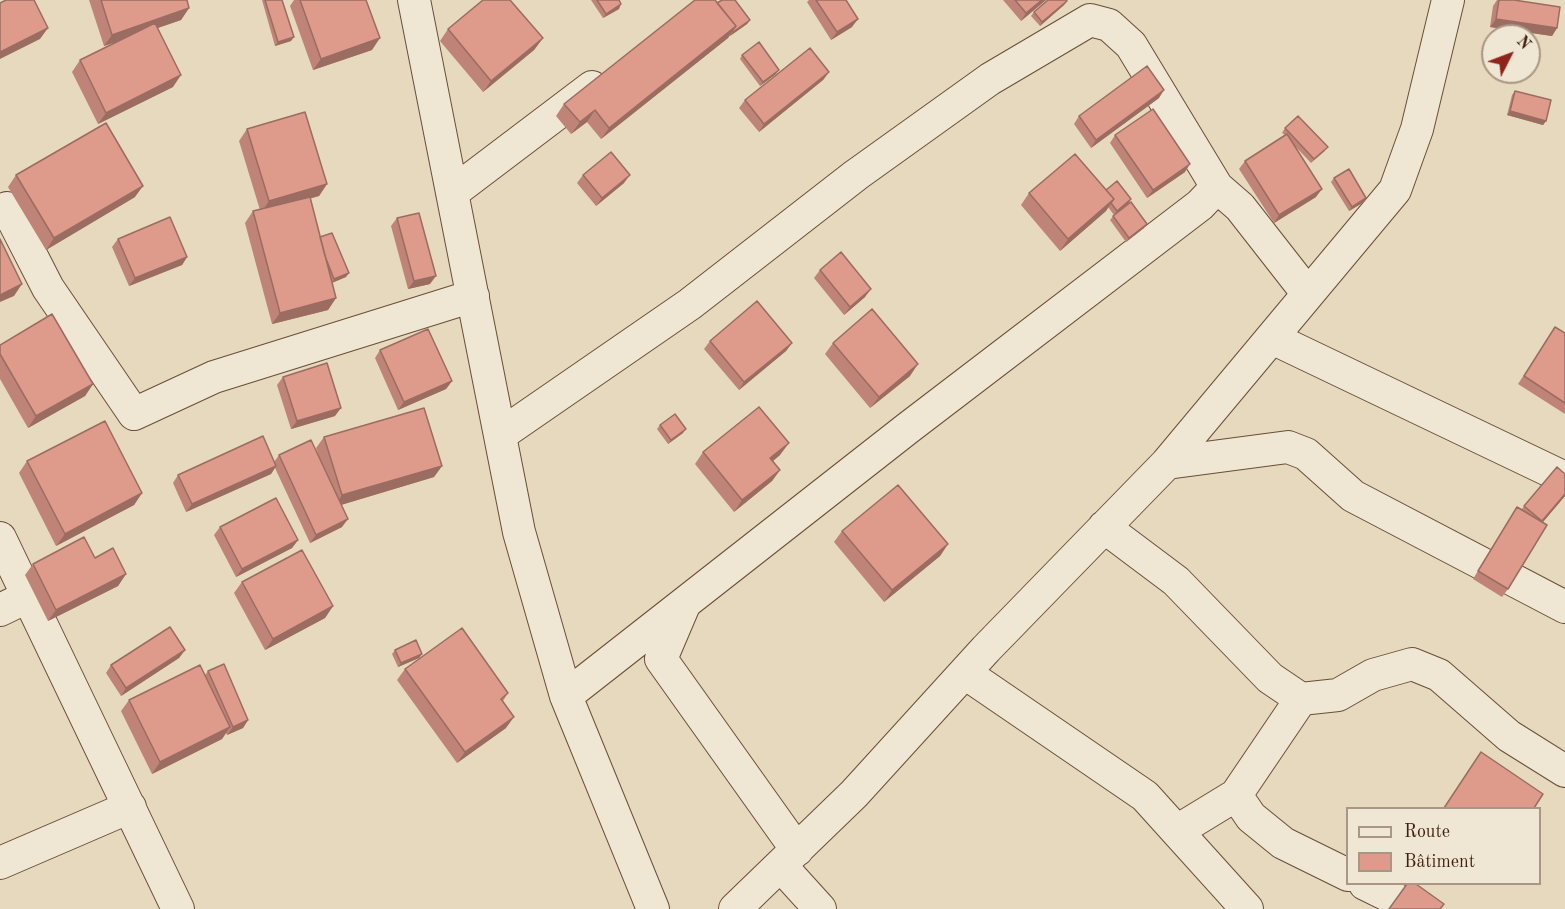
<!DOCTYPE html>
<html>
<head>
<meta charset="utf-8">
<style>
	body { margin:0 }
	#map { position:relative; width:1565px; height:909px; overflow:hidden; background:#e6d9bd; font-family:"Old Standard TT",serif }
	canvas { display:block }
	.legend { position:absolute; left:1346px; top:807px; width:195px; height:78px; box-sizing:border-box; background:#efe6d4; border:2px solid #a99684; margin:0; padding:8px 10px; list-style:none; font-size:18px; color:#3f1f0b }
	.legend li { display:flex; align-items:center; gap:12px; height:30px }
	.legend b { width:30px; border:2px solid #a99684 }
	.north { position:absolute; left:1481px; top:24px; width:60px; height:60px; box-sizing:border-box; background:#efe6d4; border:2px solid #a99684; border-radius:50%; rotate:48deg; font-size:16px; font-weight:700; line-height:24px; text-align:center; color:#3f1f0b }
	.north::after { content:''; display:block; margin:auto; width:21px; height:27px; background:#8f2418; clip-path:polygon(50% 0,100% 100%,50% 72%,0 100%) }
</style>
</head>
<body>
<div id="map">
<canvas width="1565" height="909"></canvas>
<ul class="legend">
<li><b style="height:8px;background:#efe6d4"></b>Route</li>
<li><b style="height:16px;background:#de9a8a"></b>Bâtiment</li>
</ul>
<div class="north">N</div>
</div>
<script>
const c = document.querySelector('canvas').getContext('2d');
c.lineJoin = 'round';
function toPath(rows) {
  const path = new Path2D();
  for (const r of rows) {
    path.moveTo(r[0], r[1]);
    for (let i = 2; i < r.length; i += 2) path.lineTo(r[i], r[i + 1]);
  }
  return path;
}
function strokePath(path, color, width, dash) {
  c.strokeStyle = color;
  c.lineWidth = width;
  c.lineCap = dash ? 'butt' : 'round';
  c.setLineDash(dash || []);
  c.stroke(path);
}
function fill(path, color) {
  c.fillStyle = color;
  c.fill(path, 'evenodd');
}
const street = toPath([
	[414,0,519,532,566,696,653,909],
	[452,193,592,87],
	[7,208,48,288,134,414,214,377,473,296],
	[1272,338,1565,478],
	[500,435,690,304,856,175,990,79,1090,20,1109,25,1131,45,1217,187,1240,207,1308,294],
	[1167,463,1288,447,1306,454,1353,496,1565,607],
	[1104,527,1176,581,1270,678,1301,699,1338,695,1373,675,1412,664,1439,675,1509,736,1565,771],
	[0,538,178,909],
	[684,605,661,659,797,850],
	[0,610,29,596],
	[965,673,1145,796,1247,909],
	[566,696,908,428,1200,205,1217,187],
	[1236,795,1251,817,1283,843,1348,875],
	[1177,831,1236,795,1301,699],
	[0,863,130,807],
	[781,866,820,909],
	[1365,884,1416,909],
	[735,909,854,794,986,649,1167,463,1395,190,1417,129,1448,0]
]);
strokePath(street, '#694e38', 34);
strokePath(street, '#efe6d4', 32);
fill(toPath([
	[89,0,187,0,189,8,181,20,158,28,173,87,98,124,72,72,80,60,119,41,104,46],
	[262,0,282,0,291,41,275,46],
	[294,0,366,0,372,50,313,70,290,6],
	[591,0,619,0,619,9,603,18],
	[809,0,846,0,852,27,831,40,807,2],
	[1003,0,1046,0,1021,21],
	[1497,0,1514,0,1557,28,1552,36,1490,27,1493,6],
	[1067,1,1064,5,1040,26,1031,16,1034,12],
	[717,3,750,20,747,24,730,36,730,35,728,38,601,139,587,122,571,134,556,116,564,104],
	[448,29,543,38,534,50,483,92,440,41],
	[742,55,776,74,760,86,740,59],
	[829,72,823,80,759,132,739,108,745,100],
	[1515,91,1546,121,1543,125,1507,115,1512,95],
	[1159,98,1091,148,1074,124,1079,116],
	[1285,128,1325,151,1311,163,1294,145,1316,197,1274,223,1239,169,1245,161,1285,135,1282,133],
	[247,129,327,184,319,196,310,198,320,237,346,277,332,282,336,298,328,310,272,324,245,223,253,211,260,210,239,141],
	[1115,135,1185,172,1147,198,1110,143],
	[16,175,135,197,46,250,8,187],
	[583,175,624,183,596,206,577,183],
	[1334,178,1364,202,1349,211,1331,182],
	[1106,190,1129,203,1114,215,1144,228,1126,242,1110,220,1114,215,1108,207,1106,211,1060,251,1021,205,1029,193],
	[397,218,430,284,408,289,391,226],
	[118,239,187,257,182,265,129,286,112,247],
	[820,270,865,297,844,315,814,278],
	[1555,327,1565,333,1565,414,1518,384],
	[710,341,792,343,786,351,739,390,704,349],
	[833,343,910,376,870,408,825,354],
	[0,345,93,384,85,396,28,428,0,379],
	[380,350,452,381,446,389,398,410,375,358],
	[283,377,335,416,291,429,277,385],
	[660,425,683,433,668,444,657,429],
	[324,437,442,466,434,477,341,505,342,527,310,543,275,468,271,474,186,512,173,483,178,475,274,462,279,455,319,457,316,448],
	[703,452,780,455,773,461,780,470,772,481,734,512,695,464],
	[27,461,142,493,134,505,56,546,19,473],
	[1565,496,1543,522,1508,589,1502,597,1473,579,1517,507,1522,509,1524,506],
	[220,527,298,540,292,548,236,577,214,535],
	[842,531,948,544,940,556,884,602,834,542],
	[95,558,126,574,118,586,48,621,25,575,33,564],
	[242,582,333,606,325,618,265,650,234,593],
	[185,650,179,658,121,696,106,673,111,665],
	[395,650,422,654,419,658,398,667,392,654],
	[405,669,508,693,503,701,506,728,457,763,397,680],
	[208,671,248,720,243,728,227,735,226,733,222,739,152,774,121,711,129,700,205,675]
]), '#bf8477');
fill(toPath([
	[1042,0,1046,0,1021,21,1026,13],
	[1067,1,1064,5,1040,26,1042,22],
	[621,4,619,9,603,18,606,14],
	[189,8,181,20,104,46,112,35],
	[858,19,852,27,831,40,837,32],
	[1496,19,1557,28,1552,36,1490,27],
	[750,20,747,24,730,36,733,32],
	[736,26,728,38,601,139,609,128],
	[48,28,40,39,0,59,0,52],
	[294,37,291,41,275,46,278,42],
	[380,38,372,50,313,70,321,59],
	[543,38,534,50,483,92,491,81],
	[779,70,776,74,760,86,763,82],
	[829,72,823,80,759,132,764,124],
	[181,75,173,87,98,124,106,113],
	[1164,90,1159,98,1091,148,1096,140],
	[595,110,587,122,571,134,580,122],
	[1510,111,1546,121,1543,125,1507,115],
	[1190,164,1185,172,1147,198,1153,190],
	[630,175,624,183,596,206,602,198],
	[327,184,319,196,261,213,269,201],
	[143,186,135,197,46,250,54,238],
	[1322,189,1316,197,1274,223,1279,215],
	[1366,198,1364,202,1349,211,1352,207],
	[1114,199,1106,211,1060,251,1068,239],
	[1131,199,1129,203,1114,215,1117,211],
	[1147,224,1144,228,1126,242,1129,238],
	[187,257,182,265,129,286,135,278],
	[349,273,346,277,332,283,334,279],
	[436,276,430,284,408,289,414,281],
	[22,284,14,296,0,302,0,295],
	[871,289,865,297,844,315,850,307],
	[336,298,328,310,272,324,280,313],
	[792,343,786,351,739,390,744,382],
	[918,364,910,376,870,408,879,397],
	[452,381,446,389,398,410,404,402],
	[93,384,85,396,28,428,36,416],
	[341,408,335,416,291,429,297,421],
	[686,429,683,433,668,444,671,440],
	[789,443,780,455,762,470,770,458],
	[276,466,271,474,186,512,192,504],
	[442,466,434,477,334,507,342,495],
	[780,470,772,481,734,512,742,500],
	[142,493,134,505,56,546,65,534],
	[1565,494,1565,496,1537,529,1542,521],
	[348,519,342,527,310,543,316,535],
	[298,540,292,548,236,577,242,569],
	[948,544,940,556,884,602,892,590],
	[126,574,118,586,48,621,56,610],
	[333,606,325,618,265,650,273,639],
	[185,650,179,658,121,696,126,688],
	[422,654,419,658,398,667,401,663],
	[514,717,506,728,457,763,465,752],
	[248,720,243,728,227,735,233,727],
	[230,727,222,739,152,774,160,762]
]), '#9b6c61');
const building = toPath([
	[6,0,34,0,48,28,0,52,0,3,6,0],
	[101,0,187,0,189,8,112,35,101,0],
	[265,0,282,0,294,37,278,42,265,0],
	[300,0,366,0,380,38,321,59,300,0],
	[483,0,510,0,543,38,491,81,448,29,483,0],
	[597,0,619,0,621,4,606,14,597,0],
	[695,0,715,0,736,26,609,128,595,110,580,122,564,104,695,0],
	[722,0,735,0,750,20,733,32,732,31,736,26,717,3,722,0],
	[816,0,846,0,858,19,837,32,816,0],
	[1015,0,1042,0,1026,13,1015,0],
	[1048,0,1066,0,1067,1,1042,22,1034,12,1048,0],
	[1499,0,1514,0,1560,7,1557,28,1496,19,1499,0],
	[155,23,181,75,106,113,80,60,155,23],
	[759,42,779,70,763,82,742,55,759,42],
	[810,48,829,72,764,124,745,100,810,48],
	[1147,66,1164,90,1096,140,1079,116,1147,66],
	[1515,91,1551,100,1546,121,1510,111,1515,91],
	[1153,109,1190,164,1153,190,1115,135,1153,109],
	[305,112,327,184,269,201,247,129,305,112],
	[1298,116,1328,147,1314,159,1285,128,1298,116],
	[106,123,143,186,54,238,16,175,106,123],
	[1287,134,1322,189,1279,215,1245,161,1287,134],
	[611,152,630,175,602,198,583,175,611,152],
	[1075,154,1114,199,1068,239,1029,193,1075,154],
	[1349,169,1366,198,1352,207,1334,178,1349,169],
	[1117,181,1131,199,1117,211,1111,203,1114,199,1106,190,1117,181],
	[310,197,336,298,280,313,253,211,310,197],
	[1131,202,1147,224,1129,238,1113,216,1131,202],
	[419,213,436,276,414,281,397,218,419,213],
	[170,217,187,257,135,278,118,239,170,217],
	[332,233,349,273,334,279,325,256,320,237,332,233],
	[0,239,22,284,0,295,0,239],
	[841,252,871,289,850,307,820,270,841,252],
	[757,301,792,343,744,382,710,341,757,301],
	[872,309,918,364,879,397,833,343,872,309],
	[52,314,93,384,36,416,0,354,0,345,52,314],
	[1555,327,1565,333,1565,403,1524,376,1555,327],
	[428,329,452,381,404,402,380,350,428,329],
	[327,363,341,408,297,421,283,377,327,363],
	[759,407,789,443,770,458,780,470,742,500,703,452,759,407],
	[424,408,442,466,342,495,324,437,424,408],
	[675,414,686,429,671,440,660,425,675,414],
	[105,421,142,493,65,534,27,461,105,421],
	[263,436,276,466,192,504,178,475,263,436],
	[311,440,348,519,316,535,279,455,311,440],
	[1557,467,1565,474,1565,494,1542,521,1524,506,1557,467],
	[898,485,948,544,892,590,842,531,898,485],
	[276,498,298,540,242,569,220,527,276,498],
	[1517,507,1547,525,1508,589,1478,571,1517,507],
	[84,537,95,558,113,548,126,574,56,610,33,564,84,537],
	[302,550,333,606,273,639,242,582,302,550],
	[170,627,185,650,126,688,111,665,170,627],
	[462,628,508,693,501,699,514,717,465,752,405,669,462,628],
	[416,640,422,654,401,663,395,650,416,640],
	[224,664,248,720,233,727,208,671,224,664],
	[200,665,230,727,160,762,129,700,200,665],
	[1481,752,1543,794,1534,808,1444,808,1481,752],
	[1407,884,1416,884,1444,904,1440,909,1389,909,1407,884]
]);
fill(building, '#de9a8a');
strokePath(building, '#9b6c61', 1.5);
</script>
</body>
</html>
